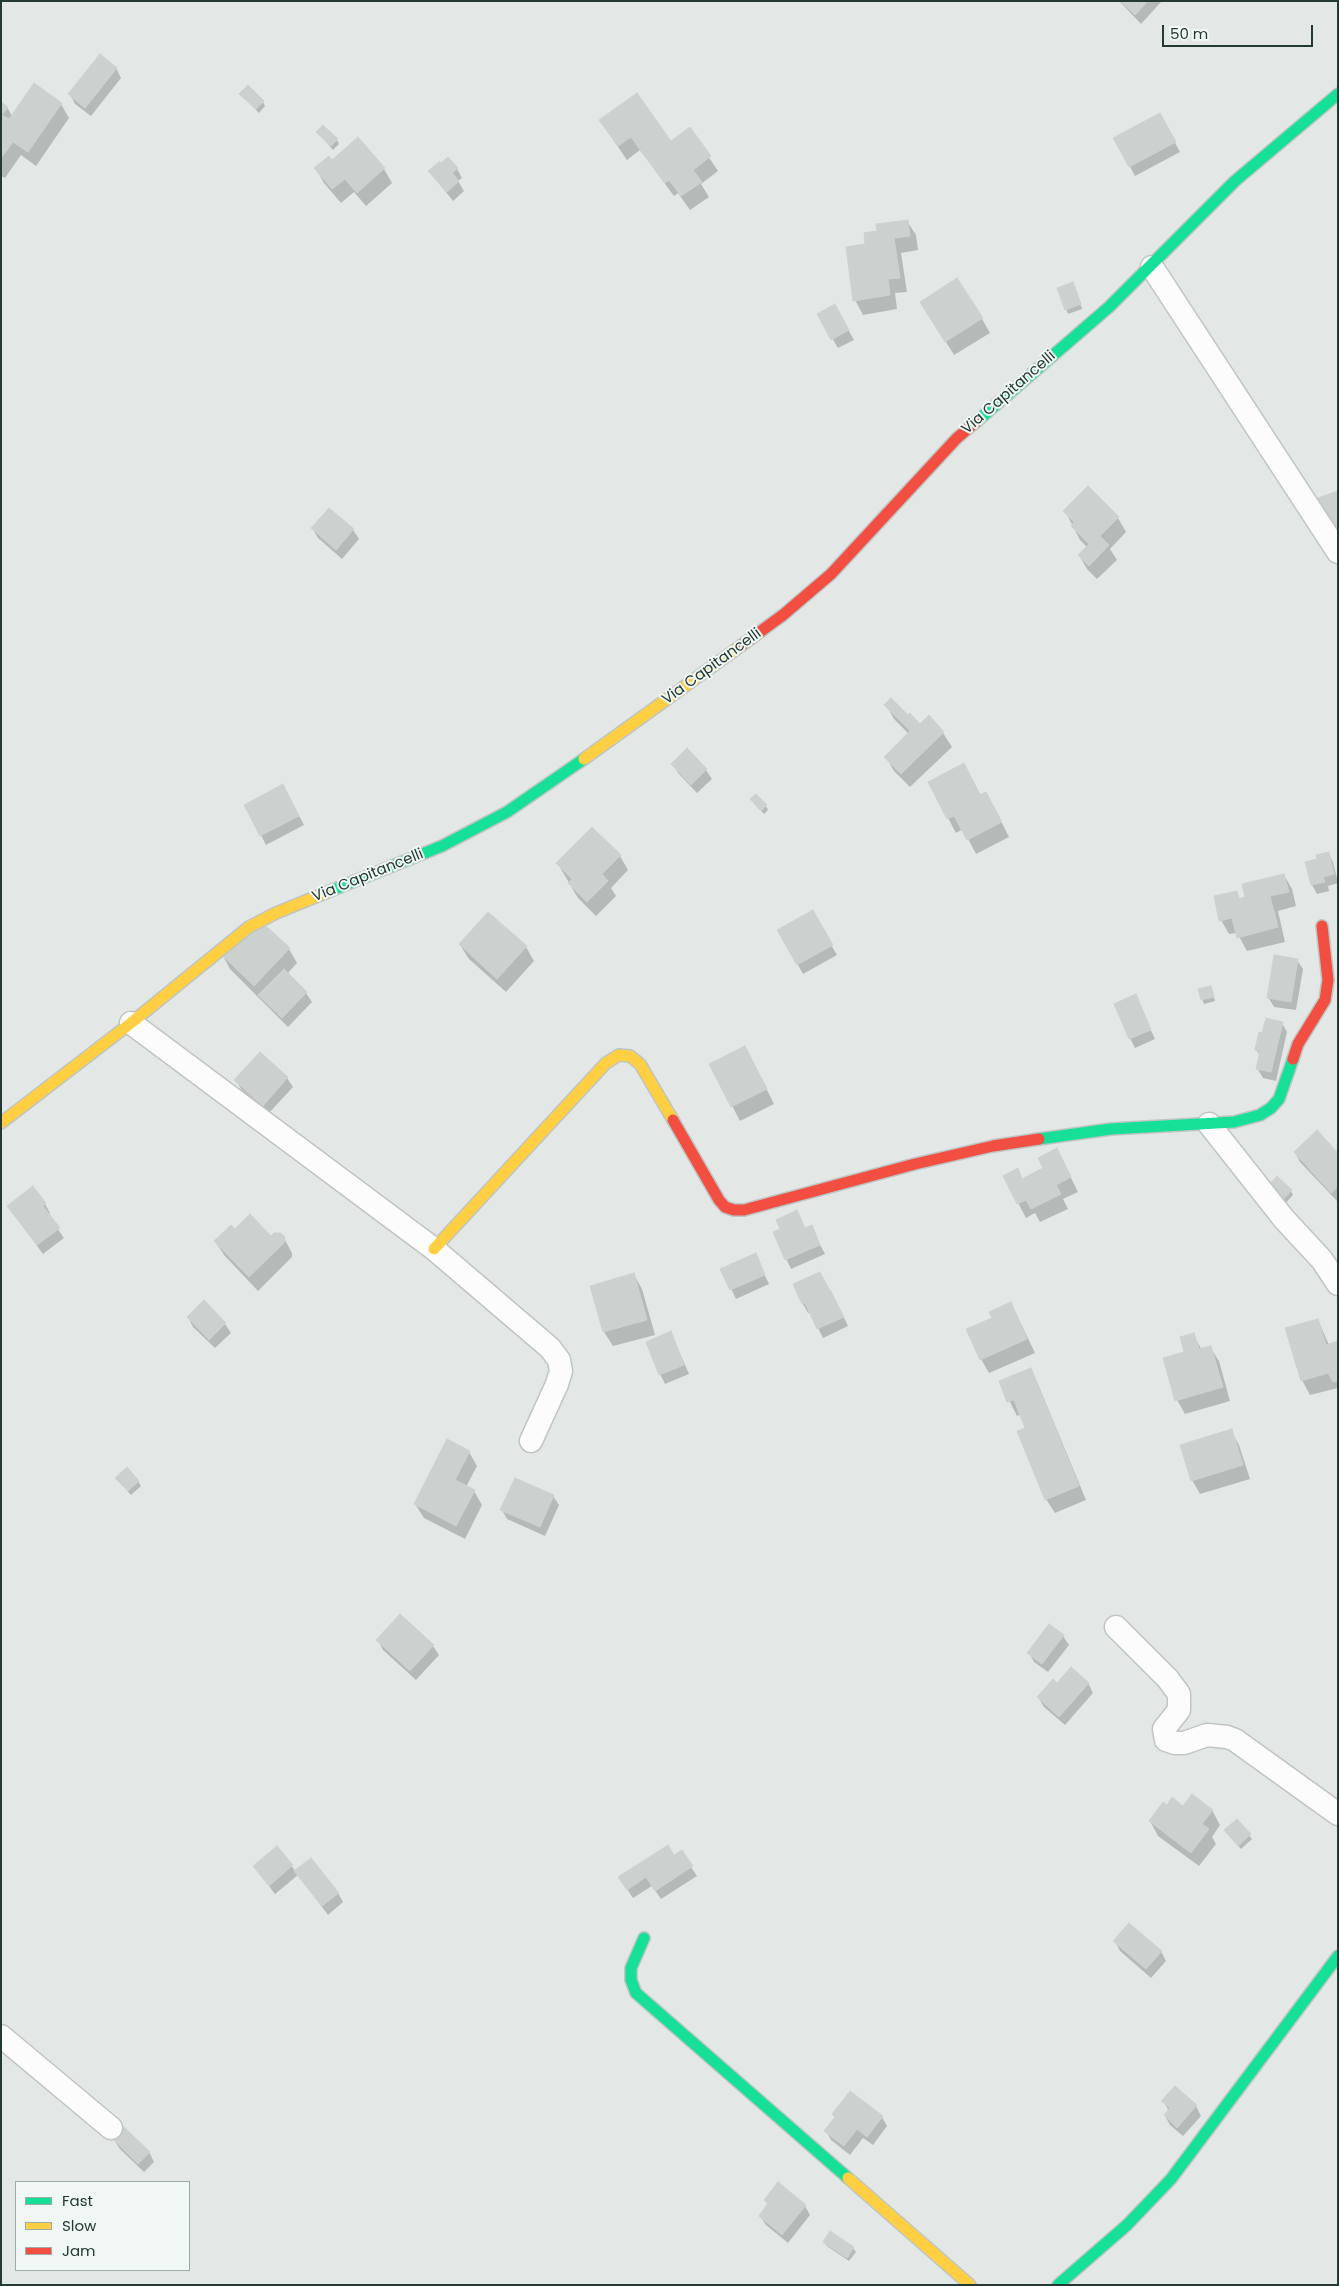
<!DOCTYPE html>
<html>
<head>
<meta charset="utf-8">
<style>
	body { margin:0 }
	#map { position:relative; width:1339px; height:2286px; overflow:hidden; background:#e3e8e6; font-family:Poppins,sans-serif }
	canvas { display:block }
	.frame { position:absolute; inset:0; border:2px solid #233933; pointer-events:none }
	.legend { position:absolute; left:15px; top:2181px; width:175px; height:90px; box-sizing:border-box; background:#f1f7f4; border:1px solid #9faba7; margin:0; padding:6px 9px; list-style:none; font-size:15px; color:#233933 }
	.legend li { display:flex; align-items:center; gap:10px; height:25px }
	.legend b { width:25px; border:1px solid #9faba7 }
	.scale { position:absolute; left:1162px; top:25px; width:151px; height:22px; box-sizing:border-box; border:2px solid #233933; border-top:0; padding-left:6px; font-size:15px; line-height:18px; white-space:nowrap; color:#233933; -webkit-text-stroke:4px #f1f7f4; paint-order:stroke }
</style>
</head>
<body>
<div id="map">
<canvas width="1339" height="2286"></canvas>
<div class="frame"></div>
<ul class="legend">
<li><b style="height:6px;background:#16e098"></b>Fast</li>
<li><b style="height:6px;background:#ffcf43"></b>Slow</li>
<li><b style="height:6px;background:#f24e42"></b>Jam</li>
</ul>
<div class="scale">50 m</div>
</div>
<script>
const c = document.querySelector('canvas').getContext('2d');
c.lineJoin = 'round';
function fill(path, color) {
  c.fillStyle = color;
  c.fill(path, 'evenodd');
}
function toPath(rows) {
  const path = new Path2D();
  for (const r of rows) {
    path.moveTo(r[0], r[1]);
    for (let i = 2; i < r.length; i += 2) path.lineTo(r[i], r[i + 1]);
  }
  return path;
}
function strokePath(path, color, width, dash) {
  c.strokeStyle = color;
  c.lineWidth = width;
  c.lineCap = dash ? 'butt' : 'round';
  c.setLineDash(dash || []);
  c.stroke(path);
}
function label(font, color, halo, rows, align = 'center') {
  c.font = font + ' Poppins,sans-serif';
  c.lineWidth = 4;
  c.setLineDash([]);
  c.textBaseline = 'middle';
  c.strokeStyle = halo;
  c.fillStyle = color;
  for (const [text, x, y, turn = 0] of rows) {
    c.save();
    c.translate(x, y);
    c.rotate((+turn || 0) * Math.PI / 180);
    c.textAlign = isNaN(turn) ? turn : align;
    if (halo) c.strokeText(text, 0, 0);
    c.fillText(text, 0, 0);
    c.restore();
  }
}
fill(toPath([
	[1119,1,1162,1,1141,24],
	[116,68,121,78,91,116,75,104,70,94],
	[241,94,263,102,265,106,259,113],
	[1,103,7,107,12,116,61,104,69,118,36,166,21,155,5,178,1,176],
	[600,121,671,143,690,129,718,171,701,184,709,197,690,210,678,193,674,196,640,150,627,160],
	[1165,124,1180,152,1135,176,1115,139],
	[318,132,337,140,339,144,333,150],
	[358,139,384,169,392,183,366,206,354,192,341,203,324,183,316,169,332,161],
	[441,165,457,169,462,178,458,181,464,191,453,201,429,171],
	[907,221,916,235,918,250,901,253,907,292,895,293,897,309,863,315,855,300,867,245],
	[1075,287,1082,309,1068,314,1058,288],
	[834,305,854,340,838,348,818,314],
	[930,316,982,319,990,333,954,355],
	[1088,488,1118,518,1126,532,1110,549,1117,560,1097,579,1087,569,1079,555,1087,547,1080,540,1065,511],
	[329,509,353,530,359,539,342,559,318,538,312,528],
	[886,705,920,726,943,733,952,747,910,787,894,771,886,757,909,734,894,719],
	[687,750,706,770,712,779,697,793,678,773,673,764],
	[972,779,981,796,994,807,1009,837,976,854,963,829,956,833,948,818],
	[288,795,304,825,266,845,261,835],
	[751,800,766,806,768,810,764,814],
	[1328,853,1333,862,1338,883,1328,886,1329,891,1317,894,1312,885,1318,860],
	[620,856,628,870,611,888,616,896,596,916,578,898,558,864],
	[1284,875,1292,889,1296,906,1278,911,1285,942,1247,951,1237,933,1229,934,1221,920,1236,892,1240,900],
	[812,912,837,955,803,974,779,931],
	[265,926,289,949,297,963,287,974,306,993,312,1002,288,1027,230,969,222,954],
	[460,945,526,947,534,961,506,992,469,959],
	[1297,960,1303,969,1296,1010,1274,1007,1268,997],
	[1211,987,1215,1001,1204,1004,1202,999],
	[1135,996,1155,1039,1135,1048,1130,1038],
	[1282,1023,1287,1032,1276,1081,1263,1078,1257,1068,1260,1056,1256,1049,1263,1034],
	[261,1053,287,1078,293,1087,268,1114,241,1089,236,1080],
	[753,1062,774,1104,740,1121,711,1065],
	[1295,1152,1338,1154,1337,1201,1300,1162],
	[1064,1164,1078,1192,1063,1199,1068,1209,1040,1222,1035,1213,1026,1218,1004,1176,1017,1170,1023,1180],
	[1291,1191,1293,1195,1283,1206,1269,1193],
	[45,1204,50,1213,48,1215,64,1238,43,1254,8,1206],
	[811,1227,825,1254,791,1269,774,1233],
	[235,1230,284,1238,292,1253,292,1257,258,1291,224,1255,215,1241],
	[755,1255,769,1284,736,1299,722,1270],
	[634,1275,642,1289,655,1335,613,1346,604,1332,592,1287],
	[831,1291,848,1326,823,1338,810,1312,808,1313,803,1304],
	[204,1302,225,1324,231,1333,215,1348,193,1327,188,1317],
	[1011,1303,1035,1353,989,1373,981,1359,993,1319],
	[1318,1320,1329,1345,1338,1342,1338,1388,1310,1395,1302,1380],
	[671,1333,689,1374,665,1384,660,1374],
	[1193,1335,1202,1350,1210,1347,1219,1361,1230,1401,1185,1414,1177,1400,1186,1353],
	[1030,1370,1038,1384,1086,1500,1055,1513,1046,1499,1021,1414,1017,1416,1000,1382],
	[1231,1431,1239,1445,1250,1479,1200,1494,1192,1480],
	[469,1452,477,1466,466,1487,474,1491,482,1505,465,1539,424,1518,415,1504],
	[138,1481,141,1486,131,1495,119,1482],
	[553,1496,559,1505,545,1536,507,1519,502,1510],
	[1063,1636,1069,1645,1048,1672,1034,1662,1029,1653],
	[378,1640,433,1646,439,1655,416,1680,383,1650],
	[1088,1683,1093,1693,1065,1725,1044,1707,1038,1697,1057,1685],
	[1167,1807,1212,1810,1220,1825,1212,1837,1216,1844,1199,1866,1158,1836,1150,1821],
	[1237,1820,1252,1839,1241,1849,1228,1834],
	[277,1847,296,1872,338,1893,343,1902,328,1915,298,1875,275,1894,254,1866],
	[674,1856,691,1867,697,1876,661,1899,652,1886,633,1898,625,1886],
	[1115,1941,1161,1951,1166,1961,1151,1978,1120,1951],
	[1175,2087,1196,2106,1201,2116,1183,2136,1170,2125,1165,2116,1169,2111,1163,2101],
	[833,2114,882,2117,887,2126,873,2145,863,2138,850,2155,831,2140,826,2131,835,2118],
	[114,2140,149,2152,154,2162,144,2172,120,2149],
	[765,2200,805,2206,810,2215,788,2243,766,2225,760,2216,769,2205],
	[824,2242,853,2248,856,2252,849,2261,827,2246]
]), '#0003');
const building = toPath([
	[1120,1,1148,1,1135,15,1120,1],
	[100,54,117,68,85,108,68,94,100,54],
	[34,83,62,103,28,152,13,142,1,158,1,102,8,107,2,115,9,119,34,83],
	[248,85,264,101,256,109,239,94,248,85],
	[637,93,671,141,690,127,711,156,693,170,702,182,681,196,669,180,665,183,631,137,618,146,599,120,637,93],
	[1160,113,1176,142,1129,167,1113,138,1160,113],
	[323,125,338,139,331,146,316,132,323,125],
	[358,137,385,168,357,193,345,179,332,189,314,168,329,156,332,160,358,137],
	[448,157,458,168,452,173,459,181,447,192,428,171,440,161,441,163,448,157],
	[908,220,910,236,894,238,900,278,888,279,890,295,853,301,846,247,865,244,864,233,877,231,876,224,908,220],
	[957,278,983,318,945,342,920,302,957,278],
	[1073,282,1081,304,1065,310,1057,288,1073,282],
	[835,304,849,330,831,340,817,314,835,304],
	[1088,486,1119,517,1100,536,1109,545,1089,566,1078,555,1089,544,1071,526,1074,522,1063,511,1088,486],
	[1338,491,1338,537,1312,500,1338,491],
	[329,508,354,529,336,550,311,528,329,508],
	[891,698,908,715,910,713,920,724,929,715,944,732,901,774,884,757,910,731,884,705,891,698],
	[687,748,707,769,691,785,671,764,687,748],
	[964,763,980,795,986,792,1002,822,967,840,954,816,947,819,928,782,964,763],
	[283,784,299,816,260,836,244,805,283,784],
	[756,794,767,805,761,811,750,799,756,794],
	[592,827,621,855,602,874,608,881,587,902,568,883,572,879,556,863,592,827],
	[1329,852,1334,874,1323,877,1325,882,1311,885,1305,862,1317,859,1316,855,1329,852],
	[1284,874,1289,892,1270,896,1278,927,1237,938,1232,918,1219,921,1214,896,1237,891,1239,899,1245,897,1242,884,1284,874],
	[813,910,833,945,797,965,777,930,813,910],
	[488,912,527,946,497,979,459,944,488,912],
	[265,925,290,948,254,986,221,954,265,925],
	[1274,955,1298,959,1291,1002,1267,998,1274,955],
	[284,969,307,992,282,1018,258,995,284,969],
	[1211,986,1214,997,1201,1000,1198,989,1211,986],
	[1136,994,1151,1030,1129,1039,1114,1004,1136,994],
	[1266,1018,1283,1022,1271,1072,1256,1069,1260,1051,1255,1050,1259,1032,1262,1033,1266,1018],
	[745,1046,767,1089,731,1107,709,1064,745,1046],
	[260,1052,288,1077,263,1106,234,1080,260,1052],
	[1317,1130,1338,1153,1338,1187,1331,1193,1294,1152,1317,1130],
	[1057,1148,1071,1177,1056,1185,1061,1194,1031,1209,1026,1200,1017,1204,1003,1176,1018,1168,1022,1179,1043,1168,1038,1158,1057,1148],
	[1277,1176,1292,1190,1280,1203,1265,1189,1277,1176],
	[33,1186,46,1203,43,1206,60,1228,37,1245,7,1206,33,1186],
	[797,1210,805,1228,812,1225,820,1245,785,1260,773,1232,780,1229,776,1220,797,1210],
	[250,1214,271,1236,274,1233,281,1233,285,1237,284,1243,249,1277,214,1241,231,1225,235,1229,250,1214],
	[756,1253,765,1275,730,1290,720,1269,756,1253],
	[820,1272,844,1317,817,1329,805,1303,802,1304,793,1284,820,1272],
	[634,1273,647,1320,603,1332,590,1286,634,1273],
	[204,1300,226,1323,209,1340,187,1317,204,1300],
	[1011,1302,1027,1339,980,1360,966,1329,992,1318,989,1312,1011,1302],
	[1318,1319,1326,1345,1338,1341,1338,1381,1333,1382,1328,1373,1301,1381,1285,1328,1318,1319],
	[671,1331,684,1365,659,1375,646,1342,671,1331],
	[1194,1333,1199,1349,1211,1346,1223,1387,1175,1401,1163,1358,1184,1352,1180,1337,1194,1333],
	[1031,1368,1079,1486,1045,1500,1017,1431,1025,1428,1014,1400,1007,1402,999,1381,1031,1368],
	[1232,1429,1243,1465,1191,1481,1180,1445,1232,1429],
	[447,1439,470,1451,455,1480,475,1490,456,1526,414,1504,447,1439],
	[127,1467,139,1481,128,1491,115,1478,127,1467],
	[515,1478,554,1495,540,1527,500,1510,515,1478],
	[400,1614,434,1645,410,1671,376,1640,400,1614],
	[1049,1624,1064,1635,1042,1664,1027,1653,1049,1624],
	[1071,1667,1089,1683,1059,1717,1037,1697,1053,1679,1057,1683,1071,1667],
	[1192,1794,1213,1810,1202,1824,1209,1829,1191,1853,1149,1821,1163,1802,1167,1805,1172,1797,1183,1806,1192,1794],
	[1237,1819,1251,1834,1238,1846,1224,1830,1237,1819],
	[668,1845,674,1855,682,1850,693,1866,655,1891,646,1877,627,1890,618,1877,668,1845],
	[277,1846,293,1865,269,1886,253,1866,277,1846],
	[311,1858,339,1893,322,1906,294,1871,311,1858],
	[1129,1923,1162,1951,1146,1969,1113,1941,1129,1923],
	[1175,2086,1197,2105,1177,2128,1164,2115,1170,2108,1161,2101,1175,2086],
	[850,2091,883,2116,867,2137,857,2129,844,2146,824,2131,835,2117,832,2114,850,2091],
	[124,2127,150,2152,138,2164,113,2139,124,2127],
	[778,2182,806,2205,782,2235,759,2216,768,2203,764,2200,778,2182],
	[830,2231,854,2247,847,2258,823,2242,830,2231]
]);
fill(building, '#ccd1cf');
strokePath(building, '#ccd1cf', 1);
const street = toPath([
	[1152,267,1338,552],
	[131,1023,434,1249,550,1348,559,1360,561,1371,557,1384,531,1441],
	[1209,1124,1284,1219,1322,1260,1338,1284],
	[1116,1627,1168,1679,1179,1694,1179,1710,1164,1729,1166,1740,1175,1743,1184,1743,1207,1735,1227,1737,1235,1740,1338,1814],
	[1,2036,111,2128]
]);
const fast = toPath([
	[976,422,1109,307,1235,181,1338,94],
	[330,891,442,846,507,812,584,759],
	[1039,1139,1111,1129,1234,1122,1260,1115,1271,1108,1279,1099,1293,1059],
	[644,1938,631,1968,631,1980,636,1993,848,2178],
	[1058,2285,1127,2225,1171,2179,1338,1956]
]);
const slow = toPath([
	[584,759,742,645],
	[1,1123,131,1023,249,927,276,913,330,891],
	[434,1249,606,1063,619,1055,630,1056,640,1064,673,1120],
	[848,2178,970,2285]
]);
const jam = toPath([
	[742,645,783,615,831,574,957,438,976,422],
	[1293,1059,1298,1044,1325,1000,1328,980,1322,926],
	[673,1120,719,1200,725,1207,734,1210,744,1210,915,1164,993,1146,1039,1139]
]);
strokePath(street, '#c0c5c3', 25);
strokePath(fast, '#bfc5c3', 14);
strokePath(slow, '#bfc5c3', 14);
strokePath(jam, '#bfc5c3', 14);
strokePath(street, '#fbfcfb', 22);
strokePath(fast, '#16e098', 11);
strokePath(slow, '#ffcf43', 11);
strokePath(jam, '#f24e42', 11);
label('15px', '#233933', '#f1f7f4', [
	["Via Capitancelli",1009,393,-41],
	["Via Capitancelli",712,667,-36],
	["Via Capitancelli",368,876,-22]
]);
</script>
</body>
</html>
